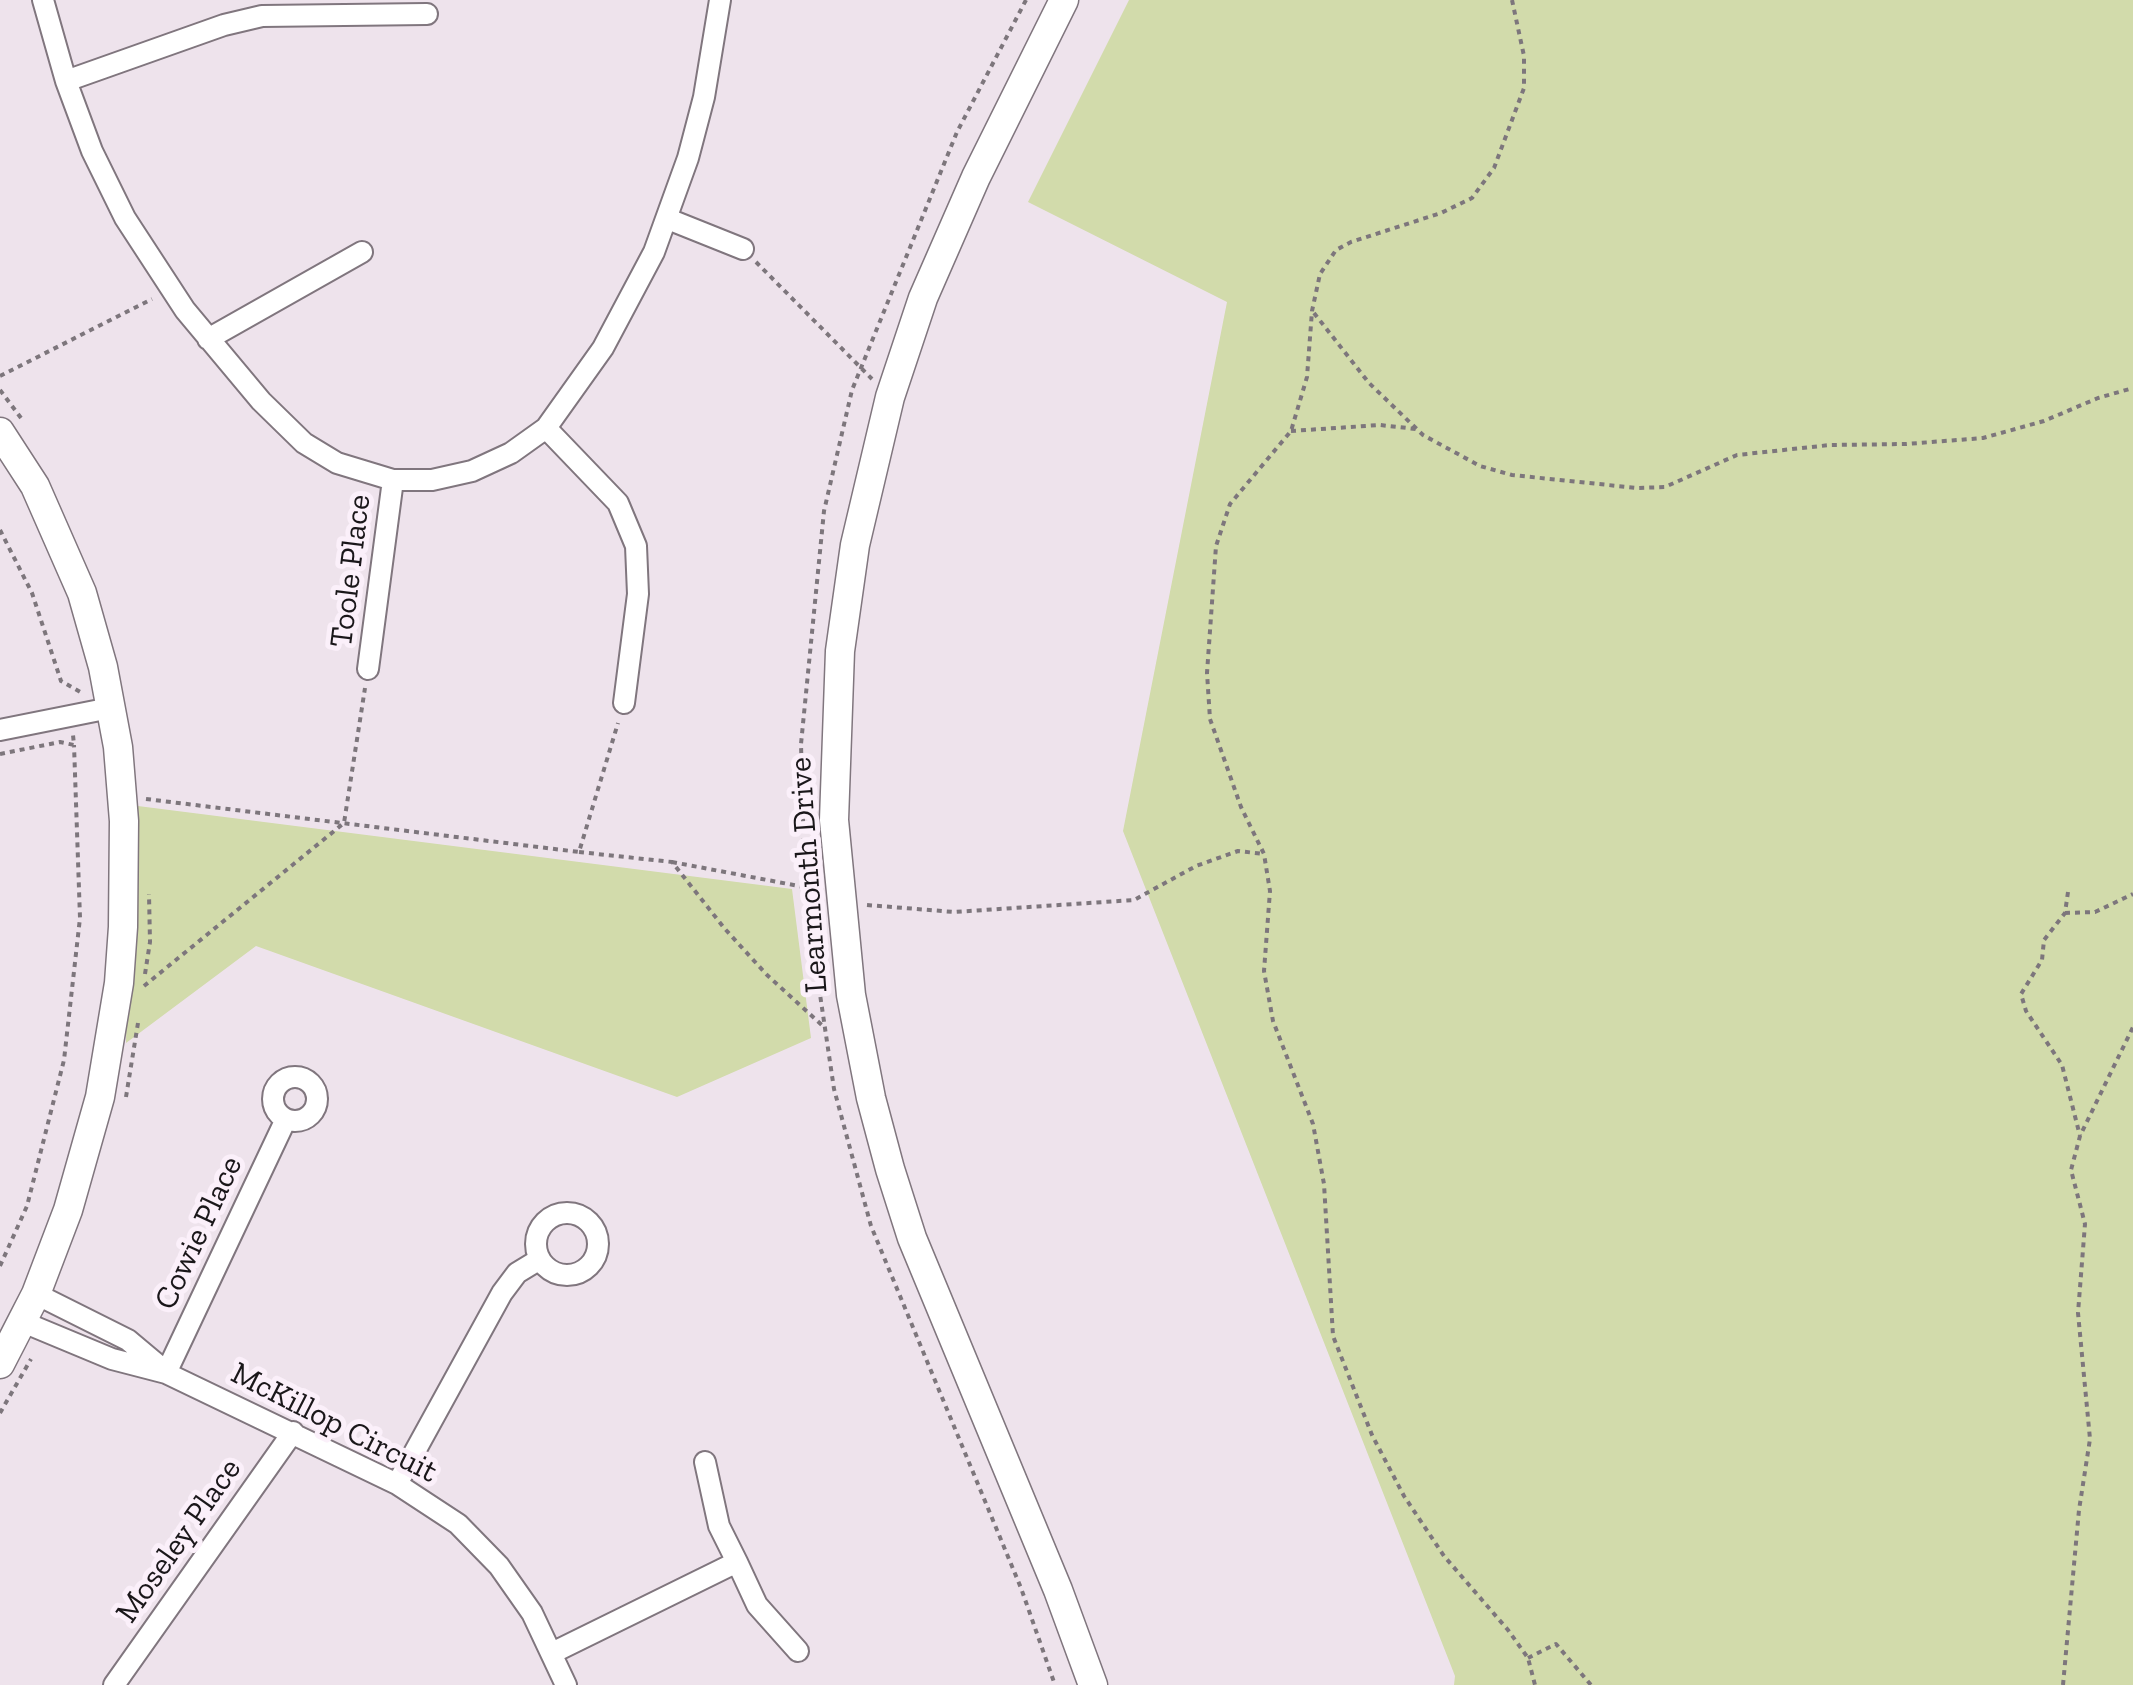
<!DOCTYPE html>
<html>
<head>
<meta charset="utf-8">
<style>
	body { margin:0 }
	canvas { display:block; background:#eee3ec }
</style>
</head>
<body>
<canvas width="2133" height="1685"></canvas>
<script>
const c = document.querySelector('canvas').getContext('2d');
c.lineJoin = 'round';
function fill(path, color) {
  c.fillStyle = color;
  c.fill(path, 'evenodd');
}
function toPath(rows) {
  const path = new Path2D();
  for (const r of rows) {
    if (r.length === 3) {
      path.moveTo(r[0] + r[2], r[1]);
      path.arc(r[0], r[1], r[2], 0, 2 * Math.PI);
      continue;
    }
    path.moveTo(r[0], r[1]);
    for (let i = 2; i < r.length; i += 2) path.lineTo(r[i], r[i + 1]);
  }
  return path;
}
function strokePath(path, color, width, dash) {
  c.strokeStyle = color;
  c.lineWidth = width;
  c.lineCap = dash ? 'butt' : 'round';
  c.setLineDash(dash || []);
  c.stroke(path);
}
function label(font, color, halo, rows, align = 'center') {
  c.font = font + ' "Zilla Slab",serif';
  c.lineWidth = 10;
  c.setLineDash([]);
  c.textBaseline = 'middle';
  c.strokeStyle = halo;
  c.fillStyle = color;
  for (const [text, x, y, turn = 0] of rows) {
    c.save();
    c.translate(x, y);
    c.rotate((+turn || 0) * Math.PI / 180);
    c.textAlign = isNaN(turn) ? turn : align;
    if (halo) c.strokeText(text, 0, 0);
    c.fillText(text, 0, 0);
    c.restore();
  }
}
fill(toPath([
	[1129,0,2133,0,2133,1685,1454,1685,1455,1676,1123,831,1227,302,1028,202],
	[130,805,792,889,811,1038,677,1097,256,946,126,1043]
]), '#d2dbab');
const street = toPath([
	[43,0,66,81,92,151,125,218,185,310,261,401,304,443,337,463,393,480,432,480,472,471,511,453,546,428,603,348,654,252,688,158,704,97,720,0],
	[66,81,224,25,262,16,427,14],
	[668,219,743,249],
	[208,339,362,252],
	[546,428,618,503,636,546,638,594,624,703],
	[368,669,393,480],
	[0,730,110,708],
	[295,1099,22],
	[567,1244,31],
	[36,1294,128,1340,165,1371],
	[23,1322,112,1359,166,1373,397,1484,458,1524,499,1566,532,1613,566,1685],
	[166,1373,286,1119],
	[705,1462,719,1526,737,1562],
	[397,1484,502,1293,517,1273,540,1259],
	[552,1653,737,1562,757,1605,798,1651],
	[114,1685,293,1432]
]);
const secondary = toPath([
	[1064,0,976,177,923,298,890,397,855,545,840,651,834,820,851,995,871,1098,890,1169,912,1238,1058,1590,1093,1685],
	[0,432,35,486,82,593,103,667,118,747,124,821,123,927,119,983,100,1097,68,1210,36,1294,0,1364]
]);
strokePath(street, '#80767e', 24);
strokePath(secondary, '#80767e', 31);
strokePath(toPath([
	[1026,0,957,132,852,390,824,511,801,744,805,893,834,1089,871,1226,1021,1588,1055,1685],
	[1512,0,1524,56,1524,88,1494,168,1472,198,1441,213,1351,242,1336,250,1320,274,1312,311,1307,377,1291,431,1230,504,1216,546,1207,673,1210,719,1241,807,1264,854,1270,891,1264,971,1273,1021,1313,1124,1324,1184,1333,1336,1372,1435,1404,1496,1444,1556,1508,1630,1528,1658,1535,1685],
	[756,262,872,379],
	[1314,313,1369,383,1423,435,1480,466,1512,475,1637,488,1665,487,1737,455,1830,445,1906,444,1983,438,2044,421,2098,398,2133,388],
	[0,376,152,299],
	[0,390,21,418],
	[1291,431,1380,425,1416,429],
	[0,530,32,593,61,681,84,694],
	[0,754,60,742,74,745,73,735],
	[146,799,579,852,618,723],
	[579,852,672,862,725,929,767,975,824,1027],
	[672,862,820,890],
	[2068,892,2065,913,2044,940,2042,960,2021,994,2026,1011,2062,1065,2080,1136],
	[867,905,954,912,1134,900,1196,866,1238,851,1264,854],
	[2065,913,2095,912,2133,894],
	[145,974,150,942,149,894],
	[144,986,344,823,365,688],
	[126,1097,138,1023],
	[0,1266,27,1206,64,1060,80,918,74,745],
	[0,1413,31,1359],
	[1528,1658,1556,1644,1591,1685],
	[2063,1685,2079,1510,2090,1439,2078,1313,2085,1224,2071,1170,2080,1136,2133,1027]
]), '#7d767c', 4, [5, 5]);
strokePath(street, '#fff', 20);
strokePath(secondary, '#fff', 28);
label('32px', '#1a171a', '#fbf0fa', [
	["Toole Place",351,571,-83],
	["Learmonth Drive",809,875,-94],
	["Cowie Place",199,1233,-65],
	["McKillop Circuit",334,1423,27],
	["Moseley Place",179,1541,-55]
]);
</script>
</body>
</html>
